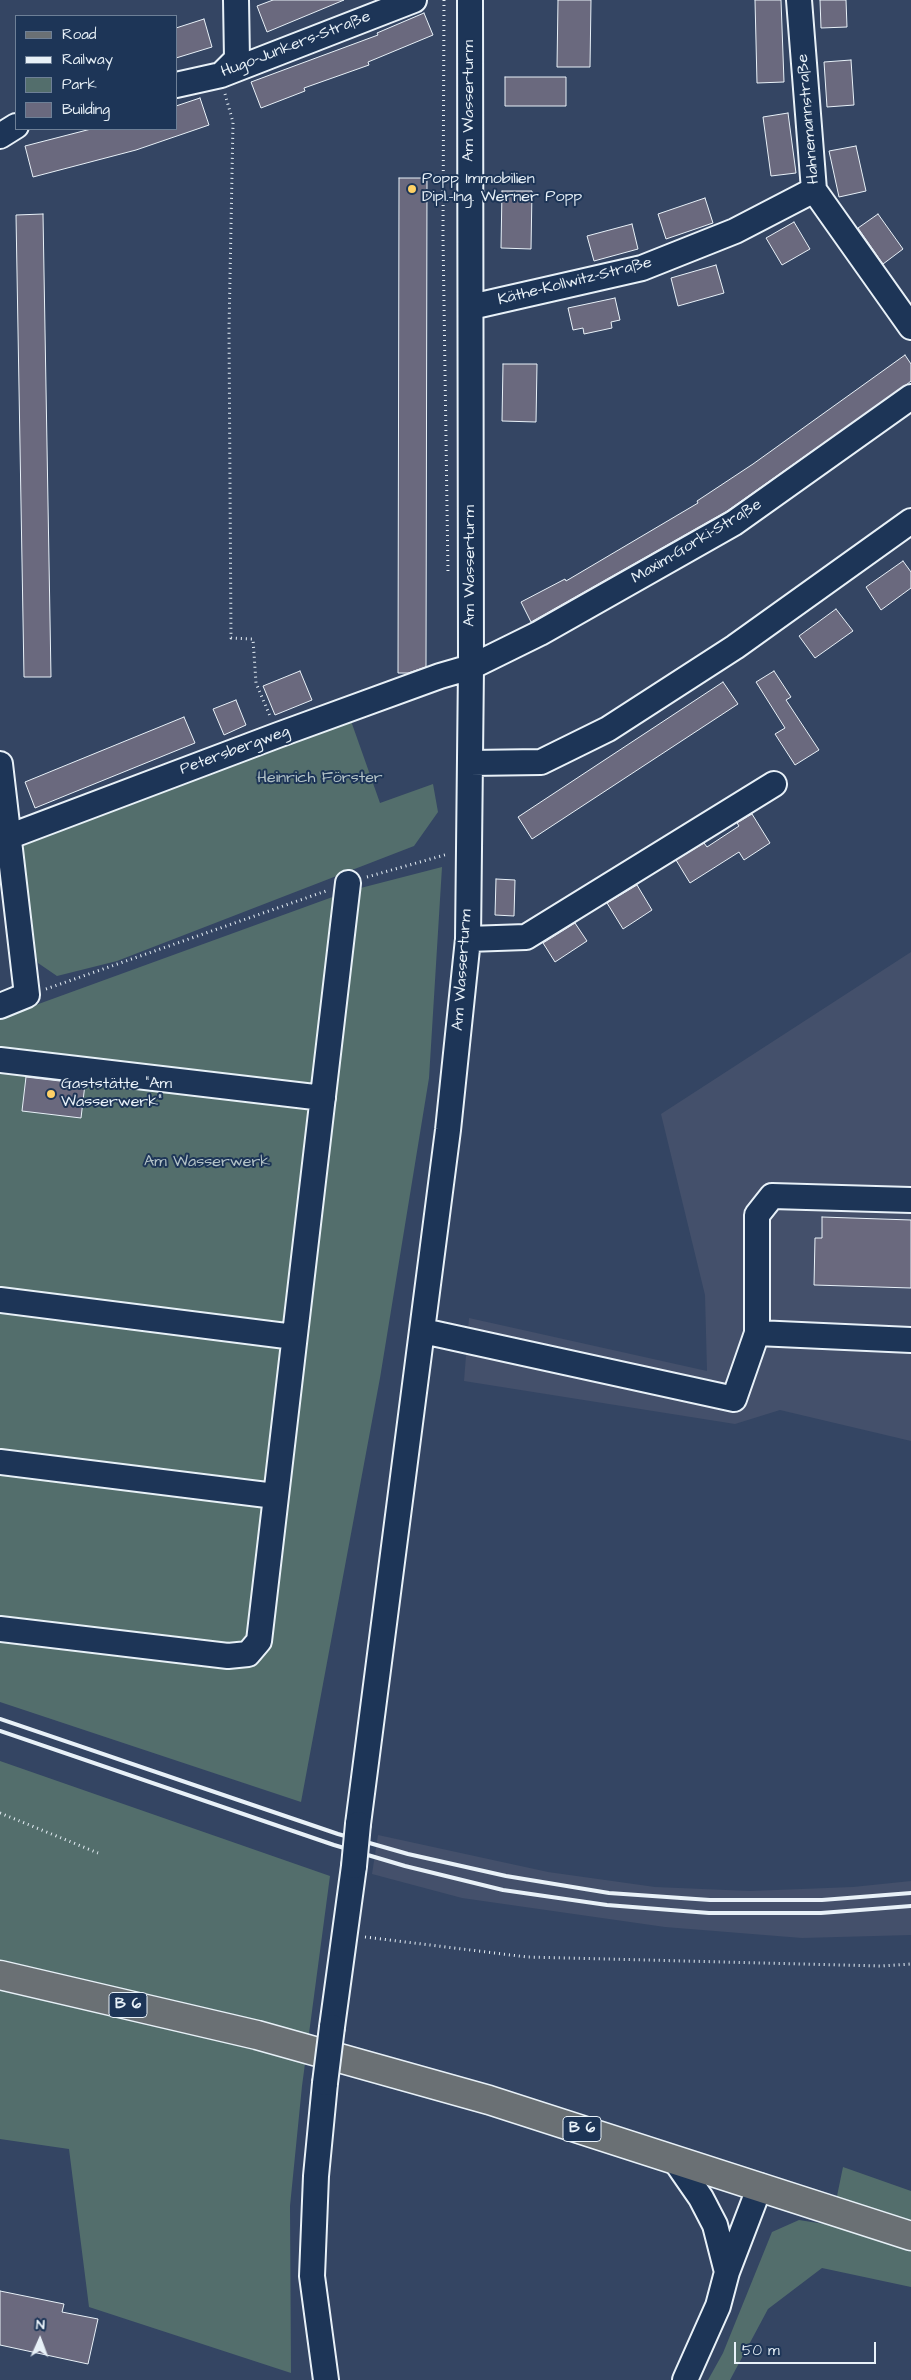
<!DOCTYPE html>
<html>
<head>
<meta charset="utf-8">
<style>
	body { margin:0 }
	#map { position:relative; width:911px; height:2380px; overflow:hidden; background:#344563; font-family:"Architects Daughter",sans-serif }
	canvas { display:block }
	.legend { position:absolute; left:15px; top:15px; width:162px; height:115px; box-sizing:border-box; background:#1d3557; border:1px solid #6e8097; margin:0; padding:6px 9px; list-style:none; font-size:15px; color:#e8f1f8 }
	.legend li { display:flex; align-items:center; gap:10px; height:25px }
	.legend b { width:25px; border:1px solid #6e8097 }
	.north { position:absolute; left:15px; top:2315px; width:50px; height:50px; -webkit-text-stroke:4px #1d3557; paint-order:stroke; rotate:2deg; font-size:14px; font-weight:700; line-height:20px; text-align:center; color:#e8f1f8 }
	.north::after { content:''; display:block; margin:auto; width:18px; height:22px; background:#e8f1f8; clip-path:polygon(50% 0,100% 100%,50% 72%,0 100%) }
	.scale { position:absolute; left:734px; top:2342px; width:142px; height:22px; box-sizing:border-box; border:2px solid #e8f1f8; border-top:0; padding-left:6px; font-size:15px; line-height:18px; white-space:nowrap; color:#e8f1f8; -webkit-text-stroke:4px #1d3557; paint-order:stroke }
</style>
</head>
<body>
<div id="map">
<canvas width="911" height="2380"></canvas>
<ul class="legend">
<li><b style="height:6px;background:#6a7074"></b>Road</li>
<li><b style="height:6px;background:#e8f1f8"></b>Railway</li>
<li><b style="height:14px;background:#536e6c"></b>Park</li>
<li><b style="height:14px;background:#6a697e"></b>Building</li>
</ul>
<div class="north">N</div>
<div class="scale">50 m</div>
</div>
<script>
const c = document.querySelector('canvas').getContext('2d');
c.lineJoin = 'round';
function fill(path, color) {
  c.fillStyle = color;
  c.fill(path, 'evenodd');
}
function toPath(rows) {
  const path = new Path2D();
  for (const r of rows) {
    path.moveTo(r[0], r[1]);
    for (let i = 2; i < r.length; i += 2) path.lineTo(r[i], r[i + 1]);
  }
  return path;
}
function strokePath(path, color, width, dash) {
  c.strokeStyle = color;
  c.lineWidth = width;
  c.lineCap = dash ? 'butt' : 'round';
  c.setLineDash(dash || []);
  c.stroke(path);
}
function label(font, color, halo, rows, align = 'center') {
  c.font = font + ' "Architects Daughter",sans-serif';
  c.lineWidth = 4;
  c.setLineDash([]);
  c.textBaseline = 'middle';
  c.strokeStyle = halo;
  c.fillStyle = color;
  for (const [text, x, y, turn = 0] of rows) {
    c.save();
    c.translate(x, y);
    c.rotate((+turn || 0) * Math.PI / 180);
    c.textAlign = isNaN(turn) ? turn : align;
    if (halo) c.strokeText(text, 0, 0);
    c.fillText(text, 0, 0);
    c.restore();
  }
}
fill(toPath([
	[911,952,911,1441,780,1410,735,1424,464,1381,469,1318,707,1371,705,1295,661,1114],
	[378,1835,548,1872,655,1887,750,1891,853,1887,911,1881,911,1935,802,1938,665,1927,462,1898,372,1874]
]), '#44506b');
fill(toPath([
	[351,721,380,803,433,784,438,812,414,846,117,961,57,976,38,963,30,930,22,846],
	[442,867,429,1078,380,1378,301,1802,0,1702,0,1018,349,891],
	[0,1761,330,1876,302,2086,290,2206,291,2373,89,2307,69,2149,0,2139],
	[843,2167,911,2191,911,2287,822,2268,768,2309,730,2380,708,2380,723,2353,772,2232,799,2220,831,2225]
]), '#536e6c');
const building = toPath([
	[273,0,344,0,267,32,257,6,273,0],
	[558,0,591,0,590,67,557,67,558,0],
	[755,0,781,0,784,82,757,83,755,0],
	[820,0,846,0,847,27,821,28,820,0],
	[424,13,433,35,368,62,369,65,304,88,305,91,261,108,251,82,378,35,377,33,424,13],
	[204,19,212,47,176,58,176,28,204,19],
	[851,60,854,105,827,107,824,62,851,60],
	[505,77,566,77,566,106,505,106,505,77],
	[200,98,209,125,136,150,33,177,25,146,91,129,176,129,176,106,200,98],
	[788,113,796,173,771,176,763,117,788,113],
	[856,146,866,191,839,197,829,151,856,146],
	[399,178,427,178,426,667,408,673,398,673,399,178],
	[502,191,532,191,531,249,501,248,502,191],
	[705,198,713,223,666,239,658,214,705,198],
	[43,214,51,677,24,677,16,215,43,214],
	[878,214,903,249,883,264,858,228,878,214],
	[794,222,810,249,782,265,766,238,794,222],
	[632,224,638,249,594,261,587,236,632,224],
	[716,265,724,293,678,306,671,278,716,265],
	[615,298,620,320,611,322,612,328,584,334,583,328,573,330,568,308,615,298],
	[905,355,911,364,911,381,906,385,727,511,531,622,521,602,565,579,566,581,698,503,697,501,753,464,905,355],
	[503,364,537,364,536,422,502,421,503,364],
	[903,561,911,572,911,588,881,610,866,587,903,561],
	[836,609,853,631,815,658,799,636,836,609],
	[300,671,312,700,275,715,263,686,300,671],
	[774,671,791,697,786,700,819,750,795,765,775,734,785,728,756,682,774,671],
	[723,682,738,704,532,839,518,817,723,682],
	[236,700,246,725,224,735,213,709,236,700],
	[184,717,195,743,35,808,25,782,184,717],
	[752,814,770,843,744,860,739,852,690,883,676,860,704,843,707,847,739,826,737,823,752,814],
	[496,879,515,880,514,916,495,915,496,879],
	[637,885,652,910,623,929,607,903,637,885],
	[575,923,587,941,555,962,543,943,575,923],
	[26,1077,85,1084,81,1118,22,1111,26,1077],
	[822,1217,911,1220,911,1288,814,1285,815,1238,822,1238,822,1217],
	[0,2291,64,2304,62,2312,98,2319,88,2364,0,2345,0,2291]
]);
fill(building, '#6a697e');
strokePath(building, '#e8f1f8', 1);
const minor = toPath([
	[799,0,814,190,911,327],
	[221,75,237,59,236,0],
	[176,85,221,75,414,0],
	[0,136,16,126],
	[471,307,642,268,735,231,814,190],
	[470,763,541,762,608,729,735,647,911,521],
	[0,764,27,995,0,1006],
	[0,840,278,735,440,676,471,667,540,633,734,523,911,397],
	[468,939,526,937,774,784],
	[0,1060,323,1098],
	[0,1300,294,1337],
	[423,1331,734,1399,757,1333,757,1215,772,1196,911,1200],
	[757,1333,911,1340],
	[0,1462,275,1496],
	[0,1629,228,1656,248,1654,259,1641,348,883],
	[358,1824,448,1130,468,939,471,667,470,0],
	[332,2027,354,1866],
	[325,2083,316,2176,312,2276,326,2380],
	[674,2159,701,2198,715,2225,727,2272],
	[685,2380,718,2306,727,2272,760,2186]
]);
const major = toPath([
	[0,1975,257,2035,489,2100,911,2236]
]);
strokePath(minor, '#e8f1f8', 28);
strokePath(major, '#e8f1f8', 31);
strokePath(toPath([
	[444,0,443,236,448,574],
	[225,94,233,122,229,330,231,638,253,639,256,683,270,716],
	[367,877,448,854],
	[46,989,326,891],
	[0,1813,98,1853],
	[365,1937,527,1957,881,1966,911,1964]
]), '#e8f1f8', 3, [1, 4]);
strokePath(minor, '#1d3557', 24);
strokePath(major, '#6a7074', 28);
strokePath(toPath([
	[0,1719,338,1834,408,1854,506,1876,609,1893,710,1900,822,1900,911,1893],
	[0,1731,334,1845,405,1866,503,1890,607,1905,709,1913,821,1913,911,1906]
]), '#e8f1f8', 4);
const minorBridge = toPath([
	[354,1866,358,1824],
	[325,2083,332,2027]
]);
strokePath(minorBridge, '#e8f1f8', 28, []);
strokePath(minorBridge, '#1d3557', 24);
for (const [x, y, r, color] of [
	[412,189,5,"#ffd166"],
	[51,1094,5,"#ffd166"]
]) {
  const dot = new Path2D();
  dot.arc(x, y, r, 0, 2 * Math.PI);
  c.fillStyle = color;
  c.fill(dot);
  strokePath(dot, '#1d3557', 2);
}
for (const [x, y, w] of [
	[128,2005,38],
	[582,2129,38]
]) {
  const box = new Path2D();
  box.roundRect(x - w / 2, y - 12.5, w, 25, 4);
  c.fillStyle = '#1d3557';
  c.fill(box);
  strokePath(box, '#e8f1f8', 1);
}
label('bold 15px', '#e8f1f8', null, [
	["B 6",128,2005],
	["B 6",582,2129]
]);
label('16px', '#e8f1f8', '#1d3557', [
	["Hugo-Junkers-Straße",296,45,-21],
	["Am Wasserturm",470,101,-90],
	["Hahnemannstraße",809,119,-95],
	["Käthe-Kollwitz-Straße",575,282,-14],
	["Maxim-Gorki-Straße",697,542,-31],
	["Am Wasserturm",471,566,-90],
	["Petersbergweg",235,751,-20],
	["Am Wasserturm",463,970,-86]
]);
label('16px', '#e8f1f8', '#1d3557', [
	["Popp Immobilien",422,180],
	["Dipl.-Ing. Werner Popp",422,198],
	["Gaststätte \"Am",61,1085],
	["Wasserwerk\"",61,1103]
], 'left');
label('16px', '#b4c3c7', '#1d3557', [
	["Heinrich Förster",320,779],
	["Am Wasserwerk",207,1163]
]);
</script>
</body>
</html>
